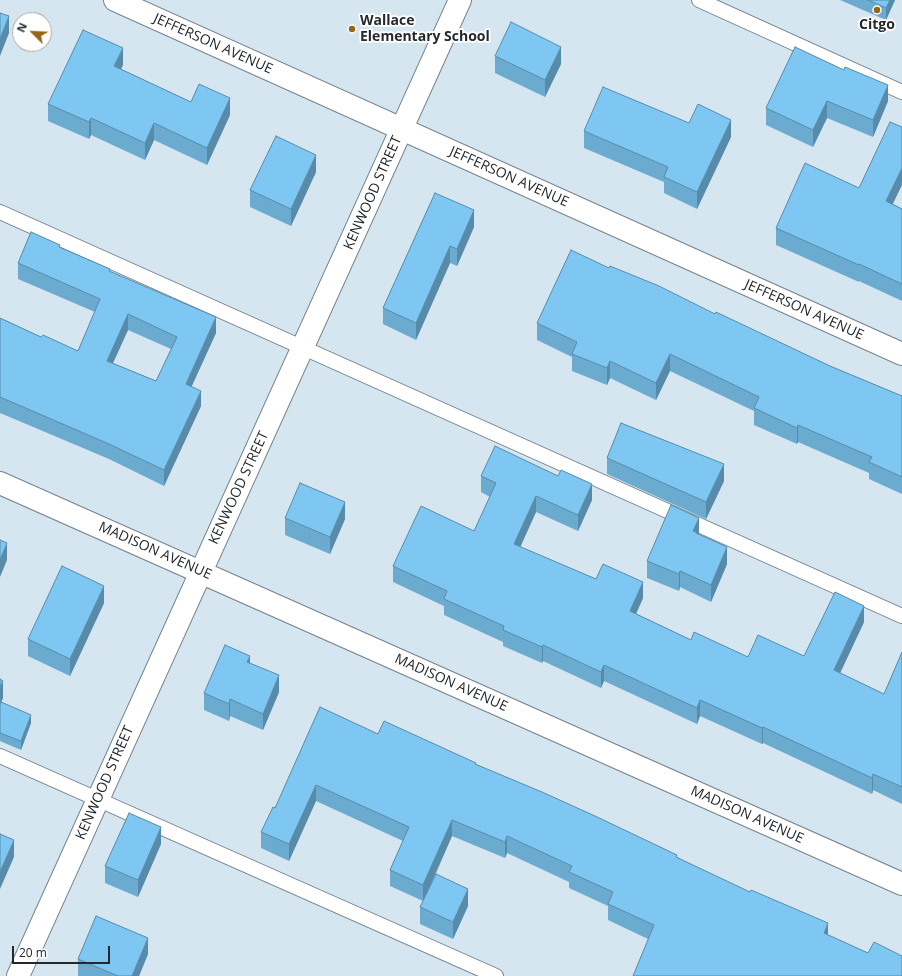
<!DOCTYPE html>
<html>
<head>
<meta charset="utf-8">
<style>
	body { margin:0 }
	#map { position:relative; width:902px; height:976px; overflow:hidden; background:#d6e6f0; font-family:"Open Sans",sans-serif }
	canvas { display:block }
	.north { position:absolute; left:12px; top:12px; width:40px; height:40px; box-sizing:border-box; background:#fff; border:1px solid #a7a9ab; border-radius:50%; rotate:294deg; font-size:11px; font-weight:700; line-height:16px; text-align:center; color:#23292d }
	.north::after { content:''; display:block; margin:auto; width:14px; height:18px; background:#966616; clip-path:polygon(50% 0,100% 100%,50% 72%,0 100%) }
	.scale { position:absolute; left:12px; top:946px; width:98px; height:18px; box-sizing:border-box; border:2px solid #23292d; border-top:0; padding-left:5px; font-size:12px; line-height:14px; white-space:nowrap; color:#23292d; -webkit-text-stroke:3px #fff; paint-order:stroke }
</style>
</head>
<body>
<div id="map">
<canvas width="902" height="976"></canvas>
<div class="north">N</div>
<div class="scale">20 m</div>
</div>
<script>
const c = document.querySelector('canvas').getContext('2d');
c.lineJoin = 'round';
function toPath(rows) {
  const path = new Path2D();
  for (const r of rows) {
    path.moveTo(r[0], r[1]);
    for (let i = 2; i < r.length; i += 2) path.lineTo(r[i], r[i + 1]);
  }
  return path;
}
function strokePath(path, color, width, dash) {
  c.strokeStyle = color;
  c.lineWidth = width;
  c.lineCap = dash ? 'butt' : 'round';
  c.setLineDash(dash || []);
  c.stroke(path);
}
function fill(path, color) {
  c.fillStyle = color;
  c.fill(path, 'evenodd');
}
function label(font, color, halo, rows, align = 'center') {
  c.font = font + ' "Open Sans",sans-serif';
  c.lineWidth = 3.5;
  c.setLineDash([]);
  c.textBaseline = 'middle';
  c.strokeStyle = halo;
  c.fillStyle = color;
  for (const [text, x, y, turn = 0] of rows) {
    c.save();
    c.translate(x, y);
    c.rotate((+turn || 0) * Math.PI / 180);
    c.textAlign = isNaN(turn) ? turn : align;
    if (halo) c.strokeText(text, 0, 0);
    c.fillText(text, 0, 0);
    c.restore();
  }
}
const lane = toPath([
	[699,0,902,92],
	[0,212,902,616],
	[0,756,496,976]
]);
const street = toPath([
	[115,0,902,354],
	[0,483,902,884],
	[18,976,460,0]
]);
strokePath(lane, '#75848d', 16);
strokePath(street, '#75848d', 24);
strokePath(lane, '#fff', 14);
strokePath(street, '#fff', 22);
fill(toPath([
	[840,0,895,0,886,20],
	[795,47,888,101,873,137,827,118,813,147,766,125,766,108],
	[495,56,561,64,545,97,495,73],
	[123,65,121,69,191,102,230,115,207,165,154,140,145,160,91,135,89,139,48,121,48,104],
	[689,123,731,137,697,209,664,193,664,182,584,148,584,131],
	[316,172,291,226,250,207,250,190],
	[435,193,474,227,457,266,450,263,416,340,383,324,383,308],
	[893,204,902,209,902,301,859,281,859,282,776,245,776,228],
	[60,248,110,272,216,333,191,387,201,406,164,486,109,459,0,413,0,318,41,337,78,351,95,312,18,279,18,263],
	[128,330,171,349,156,381,113,363],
	[609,268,715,314,830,366,902,396,902,494,869,479,869,473,798,442,797,444,754,425,754,411,670,371,656,400,610,378,607,385,572,371,572,357,537,340,537,323],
	[607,458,724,481,706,519,607,474],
	[481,476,592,500,578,531,536,512,520,547,596,579,643,598,636,614,691,640,748,657,804,656,864,622,840,673,884,694,902,652,902,804,873,790,872,794,763,743,762,744,700,716,697,724,604,681,601,688,543,661,542,663,503,646,503,642,444,615,444,606,393,582,393,566,474,531,490,497,481,492],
	[285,518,345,519,330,554,285,535],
	[699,535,727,564,711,602,680,587,679,591,647,578,647,561],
	[104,603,70,676,28,656,28,639],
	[250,663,279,692,263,730,230,716,229,721,204,710,204,693],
	[0,679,3,698,1,702,31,723,21,750,0,741],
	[378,734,476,765,677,857,828,935,868,953,902,956,648,939,608,920,608,906,569,888,569,882,507,853,505,858,452,836,431,885,468,906,453,939,420,924,420,907,423,901,390,886,390,870,403,841,316,801,289,861,261,848,261,832,275,808],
	[161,844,138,897,105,883,105,866],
	[148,954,139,976,78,976,78,959]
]), '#6cabd0');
fill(toPath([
	[890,0,895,0,886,20,886,8],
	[9,16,9,33,0,56,0,39],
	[561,47,561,64,545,97,545,80],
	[123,48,123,65,114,83,114,66],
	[888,85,888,101,873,137,873,120],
	[230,98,230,115,207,165,207,148],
	[827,101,827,118,813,147,813,130],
	[91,118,91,135,89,139,89,122],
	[731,120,731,137,697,209,697,192],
	[154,123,154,140,145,160,145,143],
	[316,155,316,172,291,226,291,209],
	[902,168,902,185,886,218,886,201],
	[474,210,474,227,457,266,457,249],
	[450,246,450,263,416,340,416,323],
	[128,314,128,330,107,376,107,361],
	[216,317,216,333,186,399,186,384],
	[670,354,670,371,656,400,656,383],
	[610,361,610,378,607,385,607,368],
	[201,391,201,406,164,486,164,470],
	[798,425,798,442,797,444,797,428],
	[724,464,724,481,706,519,706,502],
	[592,484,592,500,578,531,578,515],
	[536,496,536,512,514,561,514,544],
	[345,502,345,519,330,554,330,537],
	[699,518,699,534,696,540,693,531],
	[7,543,7,560,0,577,0,560],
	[727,547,727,564,711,602,711,585],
	[680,571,680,587,679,591,679,574],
	[643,582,643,598,630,627,630,611],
	[104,586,104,603,70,676,70,659],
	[864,606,864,622,834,686,834,670],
	[543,645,543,661,542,663,542,647],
	[250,656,250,672,247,662],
	[604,665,604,681,601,688,601,672],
	[279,675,279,692,263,730,263,714],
	[3,681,3,698,0,704,0,687],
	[230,699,230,716,229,721,229,704],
	[700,700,700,716,697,724,697,708],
	[31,715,31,723,21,750,21,741],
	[763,727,763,743,762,744,762,728],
	[873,774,873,790,872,794,872,778],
	[316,785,316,801,289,861,289,844],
	[452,820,452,836,423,901,423,885],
	[161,827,161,844,138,897,138,880],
	[507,836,507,853,505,858,505,842],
	[14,840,14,857,0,889,0,872],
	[468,889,468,906,453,939,453,922],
	[828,923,828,940,824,933],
	[148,938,148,954,139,976,132,976]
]), '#588ba9');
const building = toPath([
	[868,0,890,0,886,8,868,0],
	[0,13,9,16,0,39,0,13],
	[511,22,561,47,545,80,495,56,511,22],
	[83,30,123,48,114,66,191,102,199,84,230,98,207,148,154,123,145,143,91,118,89,122,48,104,83,30],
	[795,47,844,70,845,67,888,85,873,120,827,101,813,130,766,108,795,47],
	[603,87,689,123,698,104,731,120,697,192,664,177,668,167,584,131,603,87],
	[890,122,902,127,902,168,886,201,902,209,902,284,859,264,859,265,776,228,805,163,859,188,890,122],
	[276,136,316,155,291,209,250,190,276,136],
	[435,193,474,210,457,249,450,246,416,323,383,308,435,193],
	[31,232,60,245,59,247,110,269,109,271,216,317,186,384,201,391,164,470,109,444,0,397,0,318,41,337,43,335,78,351,100,299,18,263,31,232],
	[128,314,177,337,156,381,107,361,128,314],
	[571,250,609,268,610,266,659,286,715,314,716,312,830,366,902,396,902,477,869,462,872,457,798,425,797,428,754,408,759,397,670,354,656,383,610,361,607,368,572,354,577,342,537,323,571,250],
	[621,423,724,464,706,502,607,458,621,423],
	[495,446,558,476,561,470,592,484,578,515,536,496,514,544,596,579,603,564,643,582,630,611,691,640,694,632,748,657,758,635,804,656,835,592,864,606,834,670,884,694,902,652,902,787,873,774,872,778,763,727,762,728,700,700,697,708,604,665,601,672,543,645,542,647,503,630,504,626,444,599,447,591,393,566,421,506,474,531,496,483,481,476,495,446],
	[300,483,345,502,330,537,285,518,300,483],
	[671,505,699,518,693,531,696,532,696,533,727,547,711,585,680,571,679,574,647,561,671,505],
	[0,540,7,543,0,560,0,540],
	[62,566,104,586,70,659,28,639,62,566],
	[225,645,250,656,247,662,279,675,263,714,230,699,229,704,204,693,225,645],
	[0,679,3,681,0,687,0,679],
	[1,702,31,715,21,741,0,733,0,704,1,702],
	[320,707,378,734,384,721,476,763,475,764,542,792,595,816,677,855,676,857,750,892,751,890,828,923,824,933,868,953,874,942,902,956,902,976,633,976,654,925,608,904,613,892,569,872,572,866,507,836,505,842,452,820,423,885,390,870,409,827,316,785,289,844,261,832,273,807,275,808,320,707],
	[129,813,161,827,138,880,105,866,129,813],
	[0,834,14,840,0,872,0,834],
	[436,874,468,889,453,922,420,907,436,874],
	[96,916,148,938,132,976,118,976,78,959,96,916]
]);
fill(building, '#7dc7f2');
strokePath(building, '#588ba9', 1);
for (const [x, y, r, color] of [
	[877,10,4,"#966616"],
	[352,29,4,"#966616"]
]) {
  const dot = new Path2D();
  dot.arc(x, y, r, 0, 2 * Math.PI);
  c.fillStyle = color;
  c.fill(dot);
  strokePath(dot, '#fff', 1.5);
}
label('bold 14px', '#23292d', '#fff', [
	["Wallace",360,21],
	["Elementary School",360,37],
	["Citgo",877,25,"center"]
], 'left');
label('14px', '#23292d', '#fff', [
	["JEFFERSON AVENUE",213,44,24],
	["JEFFERSON AVENUE",509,177,24],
	["KENWOOD STREET",373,193,-66],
	["JEFFERSON AVENUE",804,310,24],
	["KENWOOD STREET",239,488,-65],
	["MADISON AVENUE",155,551,24],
	["MADISON AVENUE",451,683,24],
	["KENWOOD STREET",105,783,-66],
	["MADISON AVENUE",747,815,24]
]);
</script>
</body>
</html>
